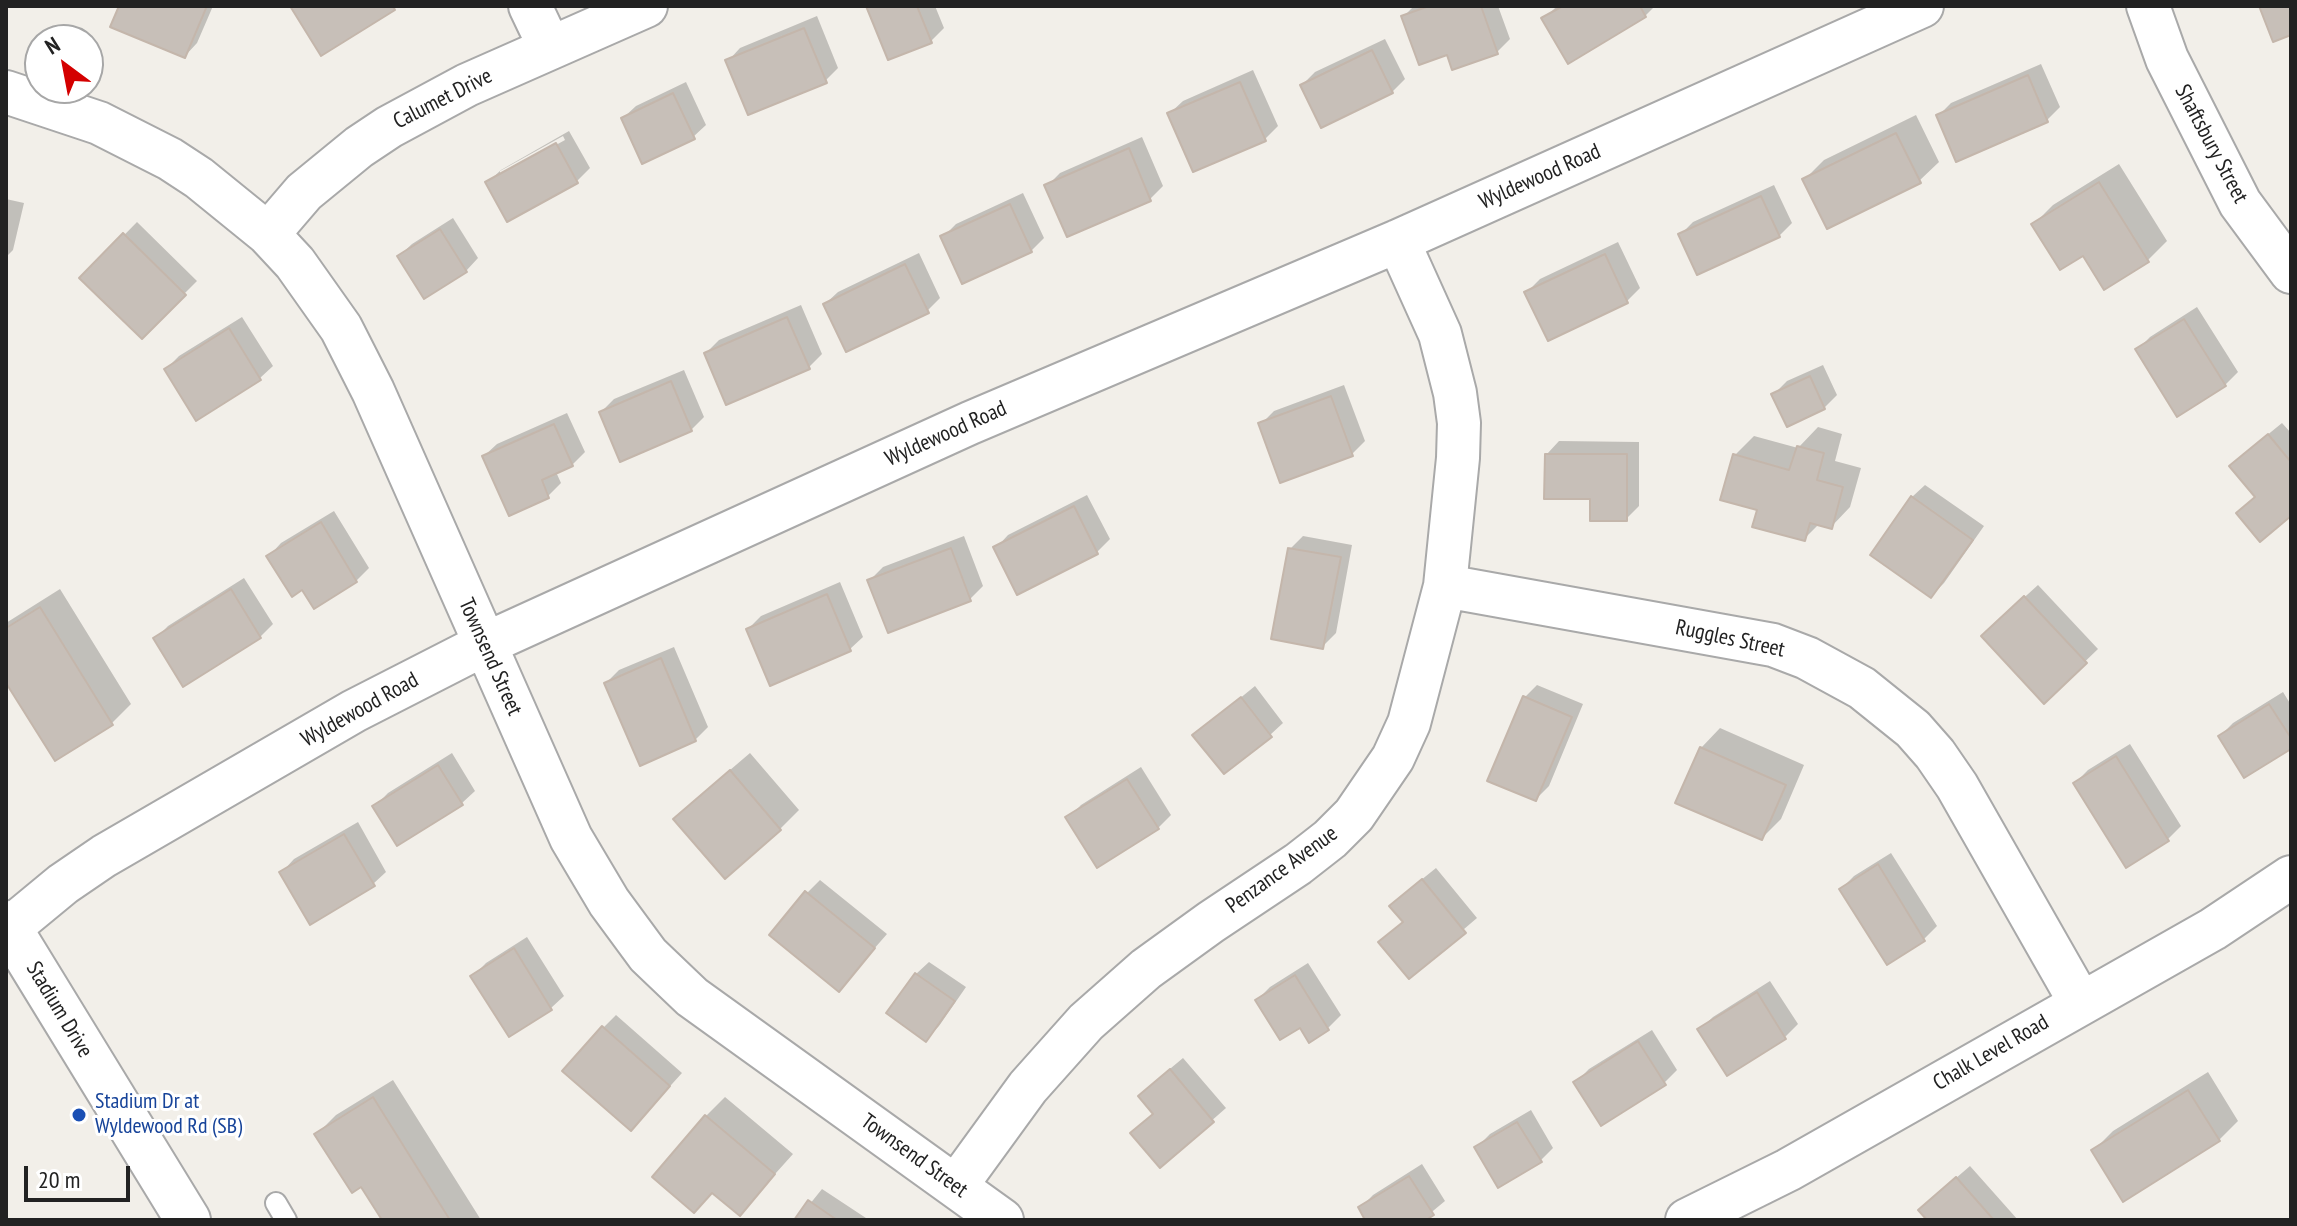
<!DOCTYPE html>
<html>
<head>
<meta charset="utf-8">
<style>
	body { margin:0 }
	#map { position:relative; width:2297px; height:1226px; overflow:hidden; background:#f2efe9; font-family:"PT Sans Narrow",sans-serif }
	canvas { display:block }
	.frame { position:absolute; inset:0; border:8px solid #222; pointer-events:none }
	.north { position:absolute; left:24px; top:24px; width:80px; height:80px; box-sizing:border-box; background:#fff; border:2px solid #a7a7a7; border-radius:50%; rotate:328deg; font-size:22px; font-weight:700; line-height:32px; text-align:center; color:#222 }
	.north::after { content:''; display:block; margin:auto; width:28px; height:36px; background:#d40000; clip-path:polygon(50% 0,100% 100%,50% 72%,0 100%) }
	.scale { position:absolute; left:24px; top:1166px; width:106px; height:36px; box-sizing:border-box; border:4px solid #222; border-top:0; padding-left:10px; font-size:24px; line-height:28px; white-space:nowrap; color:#222; -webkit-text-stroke:6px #fff; paint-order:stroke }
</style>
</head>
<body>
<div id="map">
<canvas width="2297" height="1226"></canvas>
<div class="frame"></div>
<div class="north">N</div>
<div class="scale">20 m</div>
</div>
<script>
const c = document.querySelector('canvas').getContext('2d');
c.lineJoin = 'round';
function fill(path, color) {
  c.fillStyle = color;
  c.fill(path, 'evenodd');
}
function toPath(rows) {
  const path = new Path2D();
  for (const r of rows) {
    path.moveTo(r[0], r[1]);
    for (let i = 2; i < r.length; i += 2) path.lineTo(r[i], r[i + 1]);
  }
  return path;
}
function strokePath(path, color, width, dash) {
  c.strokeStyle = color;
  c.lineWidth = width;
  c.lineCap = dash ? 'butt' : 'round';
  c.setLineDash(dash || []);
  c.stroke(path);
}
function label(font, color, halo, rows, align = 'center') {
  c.font = font + ' "PT Sans Narrow",sans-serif';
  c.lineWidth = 6;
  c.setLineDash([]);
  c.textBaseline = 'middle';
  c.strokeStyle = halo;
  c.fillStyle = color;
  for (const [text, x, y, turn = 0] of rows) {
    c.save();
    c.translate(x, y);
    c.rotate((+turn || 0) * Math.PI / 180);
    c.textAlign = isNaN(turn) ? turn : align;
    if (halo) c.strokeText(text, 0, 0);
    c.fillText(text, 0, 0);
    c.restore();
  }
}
fill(toPath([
	[121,6,213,6,197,43,185,56],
	[868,6,935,6,944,28,931,41],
	[1414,6,1498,6,1510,39,1497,52,1448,52,1403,17],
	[1557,6,1655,6,1645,16,1544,19],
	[817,16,838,68,825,81,728,61,740,48],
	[1385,39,1405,79,1392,92,1302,85,1315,72],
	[2041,64,2060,107,2047,120,1938,116,1951,103],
	[1253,70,1278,126,1265,139,1170,113,1183,101],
	[686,82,706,125,693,137,623,118,636,106],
	[1916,115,1939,162,1919,181,1805,179,1824,160],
	[569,131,590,168,577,181,508,219,488,182,501,170],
	[563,136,565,140,500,176,500,171],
	[1142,137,1163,186,1150,199,1068,235,1047,186,1060,173],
	[2119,164,2167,241,2147,261,2083,253,2034,224,2053,205],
	[1774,185,1792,223,1779,236,1680,235,1693,222],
	[1023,193,1044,238,1031,251,943,237,956,224],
	[6,199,24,203,13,250,6,257],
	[453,218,478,258,466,271,399,256,412,244],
	[137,222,197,281,142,336,82,278],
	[1618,242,1640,288,1627,301,1527,292,1540,279],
	[919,253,940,298,927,311,825,304,838,292],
	[801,305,822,354,809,367,706,353,719,340],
	[2197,307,2238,372,2225,385,2138,349,2150,337],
	[242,317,273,366,260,378,197,418,166,369,179,356],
	[1823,365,1837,395,1824,408,1774,394,1787,381],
	[684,370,704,417,691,430,601,412,614,399],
	[1344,385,1365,441,1352,454,1261,424,1274,411],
	[567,413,585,452,572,465,556,472,561,483,548,496,484,456,497,444],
	[2282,423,2291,433,2291,514,2239,513,2256,496,2244,454],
	[1818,427,1842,434,1835,461,1861,468,1850,507,1831,527,1819,524,1804,539,1759,509,1735,455,1754,436,1798,448],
	[1559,441,1639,442,1639,506,1626,519,1592,497,1547,454],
	[1925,485,1984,526,1944,583,1931,596,1912,497],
	[1087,495,1110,539,1097,552,996,548,1008,535],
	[334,511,369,568,356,581,303,587,269,556,281,543],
	[964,536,983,586,970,599,870,580,883,567],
	[1303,536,1352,545,1336,633,1323,646,1290,549],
	[244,578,273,624,260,637,155,639,168,626],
	[840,582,863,637,850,649,748,629,761,616],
	[2038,585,2098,649,2044,701,1996,623],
	[60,589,131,704,112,723,55,758,6,679,6,623],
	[674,647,708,727,695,740,606,683,619,670],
	[1537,685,1583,704,1549,786,1536,799,1524,698],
	[1255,686,1283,723,1270,735,1195,735],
	[2283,692,2291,705,2291,746,2220,736,2233,723],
	[1720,728,1804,765,1781,819,1762,838,1701,748],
	[2130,744,2181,826,2168,839,2126,865,2075,783,2088,770],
	[452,753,475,791,462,803,398,843,375,806,388,793],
	[750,753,799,810,780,829,695,800],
	[1141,767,1171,815,1158,828,1068,818,1081,805],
	[358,822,386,872,373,884,282,872,294,859],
	[1891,853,1937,926,1924,939,1887,962,1841,889,1854,876],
	[1436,868,1477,918,1409,976,1381,942,1404,921,1405,893],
	[820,880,887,934,839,989,807,893],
	[527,937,564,996,551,1008,473,976,486,963],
	[929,962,966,987,939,1026,926,1039,916,974],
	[1308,963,1341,1015,1328,1028,1309,1040,1300,1026,1257,1000,1270,987],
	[1770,981,1798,1024,1785,1037,1700,1029,1713,1017],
	[616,1015,682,1073,643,1116,603,1028],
	[1652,1030,1677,1070,1664,1083,1576,1082,1589,1069],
	[1183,1058,1226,1108,1160,1166,1132,1133,1155,1113,1153,1083],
	[2208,1072,2238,1121,2219,1140,2094,1150,2113,1131],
	[393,1080,481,1220,384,1220,362,1184,317,1134,336,1115],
	[725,1097,793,1154,740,1213,713,1191,706,1116],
	[1531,1110,1553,1148,1540,1161,1477,1147,1490,1134],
	[1422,1164,1445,1201,1422,1220,1368,1220,1360,1208,1373,1195],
	[1970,1166,2018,1220,1930,1220,1934,1197],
	[822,1189,869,1220,797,1220]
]), '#0003');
const building = toPath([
	[119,6,207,6,185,58,110,27,119,6],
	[290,6,393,6,395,10,321,56,290,6],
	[866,6,917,6,932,43,888,60,866,6],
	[1429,6,1481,6,1498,54,1452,70,1447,55,1419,65,1401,16,1429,6],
	[1563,6,1640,6,1646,17,1568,64,1541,18,1563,6],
	[2259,6,2291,6,2291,35,2273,42,2259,6],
	[804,28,827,83,748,115,725,60,804,28],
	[1372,50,1393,93,1321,128,1300,85,1372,50],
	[2028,75,2048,122,1956,162,1936,115,2028,75],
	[1240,82,1266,141,1193,172,1167,113,1240,82],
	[673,93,695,139,642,164,621,118,673,93],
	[1896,133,1921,183,1827,229,1802,179,1896,133],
	[556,143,578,183,507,222,485,182,556,143],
	[1129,148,1151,201,1067,237,1044,185,1129,148],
	[2099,182,2149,262,2104,290,2083,256,2060,270,2031,224,2099,182],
	[1761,196,1780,237,1697,275,1678,234,1761,196],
	[1010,204,1032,252,962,284,940,236,1010,204],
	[440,229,467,272,424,299,397,256,440,229],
	[123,233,186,295,142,339,79,278,123,233],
	[1605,254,1628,303,1548,341,1524,292,1605,254],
	[905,264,929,313,846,352,823,304,905,264],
	[787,317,810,369,726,405,704,353,787,317],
	[2184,319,2226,386,2177,417,2135,349,2184,319],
	[229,328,261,380,196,421,164,369,229,328],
	[1810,376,1825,409,1787,427,1771,394,1810,376],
	[671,381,692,431,620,462,599,412,671,381],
	[1331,396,1353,456,1280,483,1258,423,1331,396],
	[554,424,573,466,542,480,549,498,509,516,482,456,554,424],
	[2268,434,2291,462,2291,516,2260,542,2236,513,2255,497,2229,466,2268,434],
	[1797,446,1824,453,1817,480,1843,487,1832,529,1810,523,1805,541,1752,527,1757,510,1720,500,1733,454,1789,470,1797,446],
	[1545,454,1627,454,1627,521,1590,521,1590,499,1544,499,1545,454],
	[1911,496,1973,540,1931,598,1870,555,1911,496],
	[1074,506,1098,554,1017,595,993,547,1074,506],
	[321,522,357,582,314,609,302,590,292,597,266,556,321,522],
	[951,548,971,601,888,633,867,580,951,548],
	[1288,548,1341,557,1323,649,1271,639,1288,548],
	[231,589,261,638,183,687,153,638,231,589],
	[827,594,851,651,770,686,746,629,827,594],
	[2024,596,2087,663,2044,704,1981,636,2024,596],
	[40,607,113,725,55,761,6,683,6,628,40,607],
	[661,658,696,741,640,766,604,683,661,658],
	[1523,696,1572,717,1536,801,1487,781,1523,696],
	[1241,697,1272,737,1224,774,1192,735,1241,697],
	[2269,704,2291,738,2291,749,2244,778,2218,736,2269,704],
	[1700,747,1786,785,1762,840,1675,803,1700,747],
	[2116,756,2169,841,2126,868,2073,783,2116,756],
	[438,765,463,805,397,846,372,806,438,765],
	[730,770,781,830,725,879,673,819,730,770],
	[1127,779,1159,829,1097,868,1065,817,1127,779],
	[344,834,375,886,310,925,279,872,344,834],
	[1878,864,1925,941,1887,965,1839,889,1878,864],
	[1422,879,1466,933,1409,979,1378,942,1403,922,1389,906,1422,879],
	[805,891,875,948,839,992,769,935,805,891],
	[514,948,552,1010,509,1037,470,976,514,948],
	[915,973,955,1001,926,1042,886,1013,915,973],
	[1295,975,1329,1030,1309,1043,1300,1028,1280,1040,1255,1000,1295,975],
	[1757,992,1786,1039,1727,1076,1697,1029,1757,992],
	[602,1026,670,1086,631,1131,562,1071,602,1026],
	[1638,1041,1666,1085,1601,1126,1573,1082,1638,1041],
	[1170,1069,1214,1122,1160,1168,1130,1133,1153,1114,1138,1096,1170,1069],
	[2188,1090,2220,1141,2123,1202,2091,1150,2188,1090],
	[373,1097,450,1220,382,1220,361,1187,352,1193,314,1134,373,1097],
	[705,1115,775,1174,740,1216,712,1193,694,1213,652,1177,705,1115],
	[1517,1122,1542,1162,1498,1188,1474,1147,1517,1122],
	[1409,1176,1434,1215,1426,1220,1365,1220,1358,1207,1409,1176],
	[1956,1177,1994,1220,1927,1220,1918,1210,1956,1177],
	[808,1200,837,1220,794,1220,808,1200]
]);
fill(building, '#c7bfb8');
strokePath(building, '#c4b6ab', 2);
const service = toPath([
	[276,1203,286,1220]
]);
const minor = toPath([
	[530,6,550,48],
	[2148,6,2167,59,2240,203,2291,272],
	[6,92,99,123,170,159,199,178,268,234,295,263,341,328,373,391,571,838,609,902,648,955,692,997,1002,1220],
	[268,234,304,192,359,147,389,127,467,85,646,6],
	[1445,586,1773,645,1807,658,1862,688,1913,729,1935,754,1957,786,2080,1002],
	[6,931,63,884,104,856,354,711,485,644,970,423,1398,241,1922,6],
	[956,1186,1028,1087,1086,1022,1146,969,1211,922,1298,864,1330,839,1354,815,1393,758,1409,723,1445,586,1458,458,1459,423,1455,393,1440,334,1398,241],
	[1687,1220,1788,1170,2213,929,2291,877]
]);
const tertiary = toPath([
	[6,923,188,1220]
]);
strokePath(service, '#a9a9a9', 24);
strokePath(minor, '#a9a9a9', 46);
strokePath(tertiary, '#a9a9a9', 48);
strokePath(service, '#fff', 20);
strokePath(minor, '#fff', 42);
strokePath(tertiary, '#fff', 44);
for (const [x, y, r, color] of [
	[79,1115,8,"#1a4fb4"]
]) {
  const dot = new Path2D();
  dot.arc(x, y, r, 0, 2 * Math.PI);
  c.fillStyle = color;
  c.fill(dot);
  strokePath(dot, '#fff', 3);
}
label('22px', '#222', '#fff', [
	["Calumet Drive",443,99,-27],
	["Shaftsbury Street",2211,144,62],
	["Wyldewood Road",1540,177,-24],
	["Wyldewood Road",946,434,-24],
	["Ruggles Street",1730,639,12],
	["Townsend Street",490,657,66],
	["Wyldewood Road",360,710,-29],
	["Penzance Avenue",1282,870,-36],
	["Stadium Drive",59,1010,59],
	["Chalk Level Road",1991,1053,-30],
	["Townsend Street",914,1156,36]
]);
label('22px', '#164399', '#fff', [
	["Stadium Dr at",95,1102],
	["Wyldewood Rd (SB)",95,1127]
], 'left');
</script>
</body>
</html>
